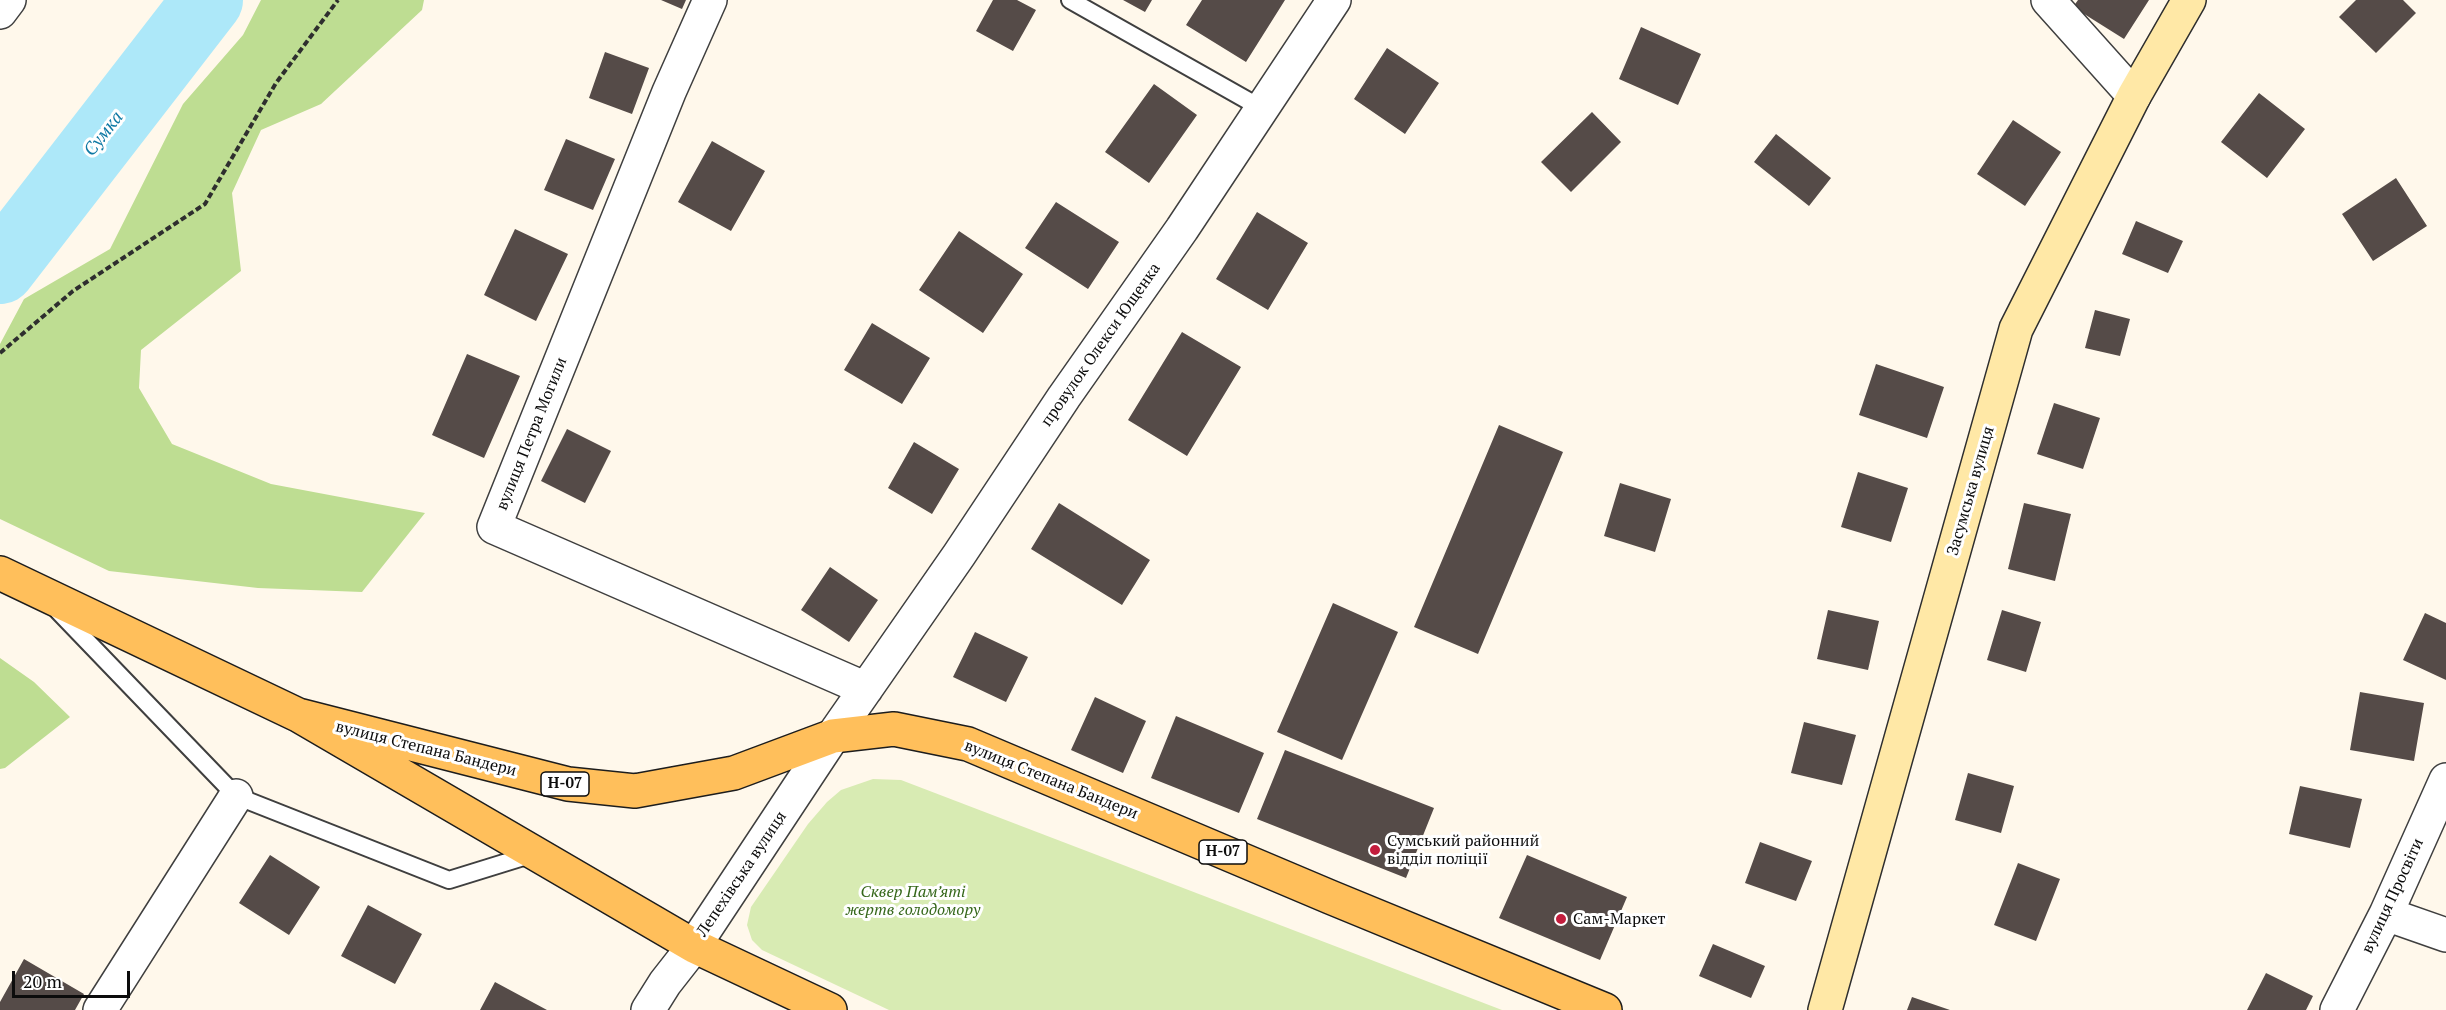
<!DOCTYPE html>
<html>
<head>
<meta charset="utf-8">
<style>
	body { margin:0 }
	#map { position:relative; width:2446px; height:1010px; overflow:hidden; background:#fff8eb; font-family:"PT Serif",serif }
	canvas { display:block }
	.scale { position:absolute; left:12px; top:971px; width:118px; height:27px; box-sizing:border-box; border:3px solid #0c0c0c; border-top:0; padding-left:8px; font-size:18px; line-height:21px; white-space:nowrap; color:#0c0c0c; -webkit-text-stroke:4px #fff; paint-order:stroke }
</style>
</head>
<body>
<div id="map">
<canvas width="2446" height="1010"></canvas>
<div class="scale">20 m</div>
</div>
<script>
const c = document.querySelector('canvas').getContext('2d');
c.lineJoin = 'round';
function fill(path, color) {
  c.fillStyle = color;
  c.fill(path, 'evenodd');
}
function toPath(rows) {
  const path = new Path2D();
  for (const r of rows) {
    path.moveTo(r[0], r[1]);
    for (let i = 2; i < r.length; i += 2) path.lineTo(r[i], r[i + 1]);
  }
  return path;
}
function strokePath(path, color, width, dash) {
  c.strokeStyle = color;
  c.lineWidth = width;
  c.lineCap = dash ? 'butt' : 'round';
  c.setLineDash(dash || []);
  c.stroke(path);
}
function label(font, color, halo, rows, align = 'center') {
  c.font = font + ' "PT Serif",serif';
  c.lineWidth = 6;
  c.setLineDash([]);
  c.textBaseline = 'middle';
  c.strokeStyle = halo;
  c.fillStyle = color;
  for (const [text, x, y, turn = 0] of rows) {
    c.save();
    c.translate(x, y);
    c.rotate((+turn || 0) * Math.PI / 180);
    c.textAlign = isNaN(turn) ? turn : align;
    if (halo) c.strokeText(text, 0, 0);
    c.fillText(text, 0, 0);
    c.restore();
  }
}
fill(toPath([
	[873,779,901,780,1502,1010,889,1010,762,950,752,940,747,925,751,907,808,824,827,802,841,790]
]), '#d8ebb3');
fill(toPath([
	[261,0,424,0,422,10,321,104,261,130,232,193,241,271,141,350,139,388,172,444,271,484,425,513,362,592,258,588,109,571,0,519,0,344,24,299,110,249,183,104,243,35],
	[0,658,34,682,70,717,5,768,0,769]
]), '#bedd92');
strokePath(toPath([
	[0,269,208,0]
]), '#ade8f9', 70);
fill(toPath([
	[661,0,686,0,682,9],
	[993,0,1017,0,1036,10,1013,51,976,31],
	[1123,0,1152,0,1145,12],
	[1202,0,1285,0,1246,62,1186,25],
	[2078,0,2149,0,2124,39,2073,7],
	[2356,0,2403,0,2416,13,2376,53,2339,17],
	[1641,27,1701,54,1678,105,1619,79],
	[1387,48,1439,83,1405,134,1354,99],
	[605,52,649,68,632,114,589,98],
	[1154,84,1197,115,1149,183,1105,152],
	[2259,93,2305,129,2267,178,2221,142],
	[1592,112,1621,142,1571,192,1541,162],
	[2013,120,2061,152,2025,206,1977,174],
	[1776,134,1831,178,1809,206,1754,162],
	[566,139,615,159,593,210,544,190],
	[712,141,765,171,731,231,678,202],
	[2396,178,2427,226,2373,261,2342,214],
	[1056,202,1119,242,1088,289,1025,248],
	[1257,212,1308,243,1268,310,1216,279],
	[2136,221,2183,241,2168,273,2122,254],
	[515,229,568,254,536,321,484,295],
	[959,231,1023,274,983,333,919,290],
	[2095,310,2130,319,2120,356,2085,348],
	[872,323,930,358,902,404,844,370],
	[1182,332,1241,367,1187,456,1128,420],
	[467,354,520,376,484,458,432,435],
	[1876,364,1944,387,1927,438,1859,415],
	[2054,403,2100,418,2083,469,2037,454],
	[1499,425,1563,452,1478,654,1414,627],
	[567,429,611,451,585,503,541,481],
	[914,442,959,469,932,514,888,488],
	[1858,472,1908,488,1891,542,1841,527],
	[1620,483,1671,499,1655,552,1604,536],
	[1059,503,1150,560,1122,605,1031,549],
	[2024,503,2071,514,2055,581,2008,569],
	[830,567,878,600,849,642,801,610],
	[1333,603,1398,632,1342,760,1277,732],
	[1828,610,1879,621,1868,670,1817,659],
	[2002,610,2041,622,2026,672,1987,660],
	[2425,613,2446,623,2446,680,2403,660],
	[975,632,1028,657,1006,702,953,677],
	[2360,692,2424,703,2414,761,2350,750],
	[1095,697,1146,721,1123,773,1071,750],
	[1176,716,1264,753,1239,813,1151,778],
	[1804,722,1856,735,1842,785,1791,773],
	[1285,750,1434,808,1406,878,1257,819],
	[1968,773,2014,786,2001,833,1955,820],
	[2300,786,2362,799,2350,848,2289,834],
	[1760,842,1812,861,1796,901,1745,883],
	[270,855,320,887,289,935,239,903],
	[1527,855,1627,897,1600,960,1499,918],
	[2018,863,2060,879,2036,941,1994,925],
	[368,905,422,934,395,984,341,956],
	[1713,944,1765,966,1751,998,1699,976],
	[24,959,84,994,75,1010,0,1010,0,1002],
	[2266,973,2313,996,2306,1010,2247,1010],
	[495,982,547,1010,480,1010],
	[1912,997,1950,1010,1907,1010]
]), '#554b48');
const lane = toPath([
	[1070,0,1261,108],
	[58,611,236,796,449,880,533,854]
]);
const street = toPath([
	[710,0,669,92,494,527,866,689],
	[2048,0,2134,96],
	[0,12,9,0],
	[2386,914,2446,935],
	[100,1010,236,796],
	[648,1010,665,983,694,946,833,736,959,555,1064,397,1182,229,1334,0],
	[2337,1010,2386,914,2446,780]
]);
const secondary = toPath([
	[1825,1010,2016,329,2134,96,2189,0]
]);
const primary = toPath([
	[0,573,298,715,694,946,830,1010],
	[298,715,568,784,635,791,734,773,833,736,894,729,968,744,1330,897,1605,1010]
]);
strokePath(lane, '#3f3f3f', 20);
strokePath(street, '#3f3f3f', 36);
strokePath(secondary, '#2e2e2e', 36);
strokePath(primary, '#1d1d1d', 36);
strokePath(toPath([
	[0,353,73,291,205,204,276,83,338,0]
]), '#2e2e2e', 4, [6, 3]);
strokePath(lane, '#fff', 16);
strokePath(street, '#fff', 33);
strokePath(secondary, '#ffe8a6', 33);
strokePath(primary, '#ffbf5b', 33);
for (const [x, y, r, color] of [
	[1375,850,6,"#c31d3d"],
	[1561,919,6,"#c31d3d"]
]) {
  const dot = new Path2D();
  dot.arc(x, y, r, 0, 2 * Math.PI);
  c.fillStyle = color;
  c.fill(dot);
  strokePath(dot, '#fff', 2);
}
for (const [x, y, w] of [
	[565,784,48],
	[1223,852,48]
]) {
  const box = new Path2D();
  box.roundRect(x - w / 2, y - 12, w, 24, 4.5);
  c.fillStyle = '#fff';
  c.fill(box);
  strokePath(box, '#0c0c0c', 1.5);
}
label('bold 15px', '#0c0c0c', null, [
	["Н-07",565,784],
	["Н-07",1223,852]
]);
label('16px', '#0c0c0c', '#fff', [
	["провулок Олекси Ющенка",1101,345,-55],
	["вулиця Петра Могили",532,434,-68],
	["Засумська вулиця",1971,491,-74],
	["вулиця Степана Бандери",426,749,14],
	["вулиця Степана Бандери",1051,780,22],
	["Лепехівська вулиця",742,874,-56],
	["вулиця Просвіти",2393,896,-65]
]);
label('16px', '#0c0c0c', '#fff', [
	["Сумський районний",1387,841],
	["відділ поліції",1387,859],
	["Сам-Маркет",1573,919]
], 'left');
label('italic 16px', '#35671a', '#fff', [
	["Сквер Пам’яті",913,892],
	["жертв голодомору",913,910]
]);
label('italic 18px', '#0f79a4', '#fff', [
	["Сумка",104,134,-52]
]);
</script>
</body>
</html>
